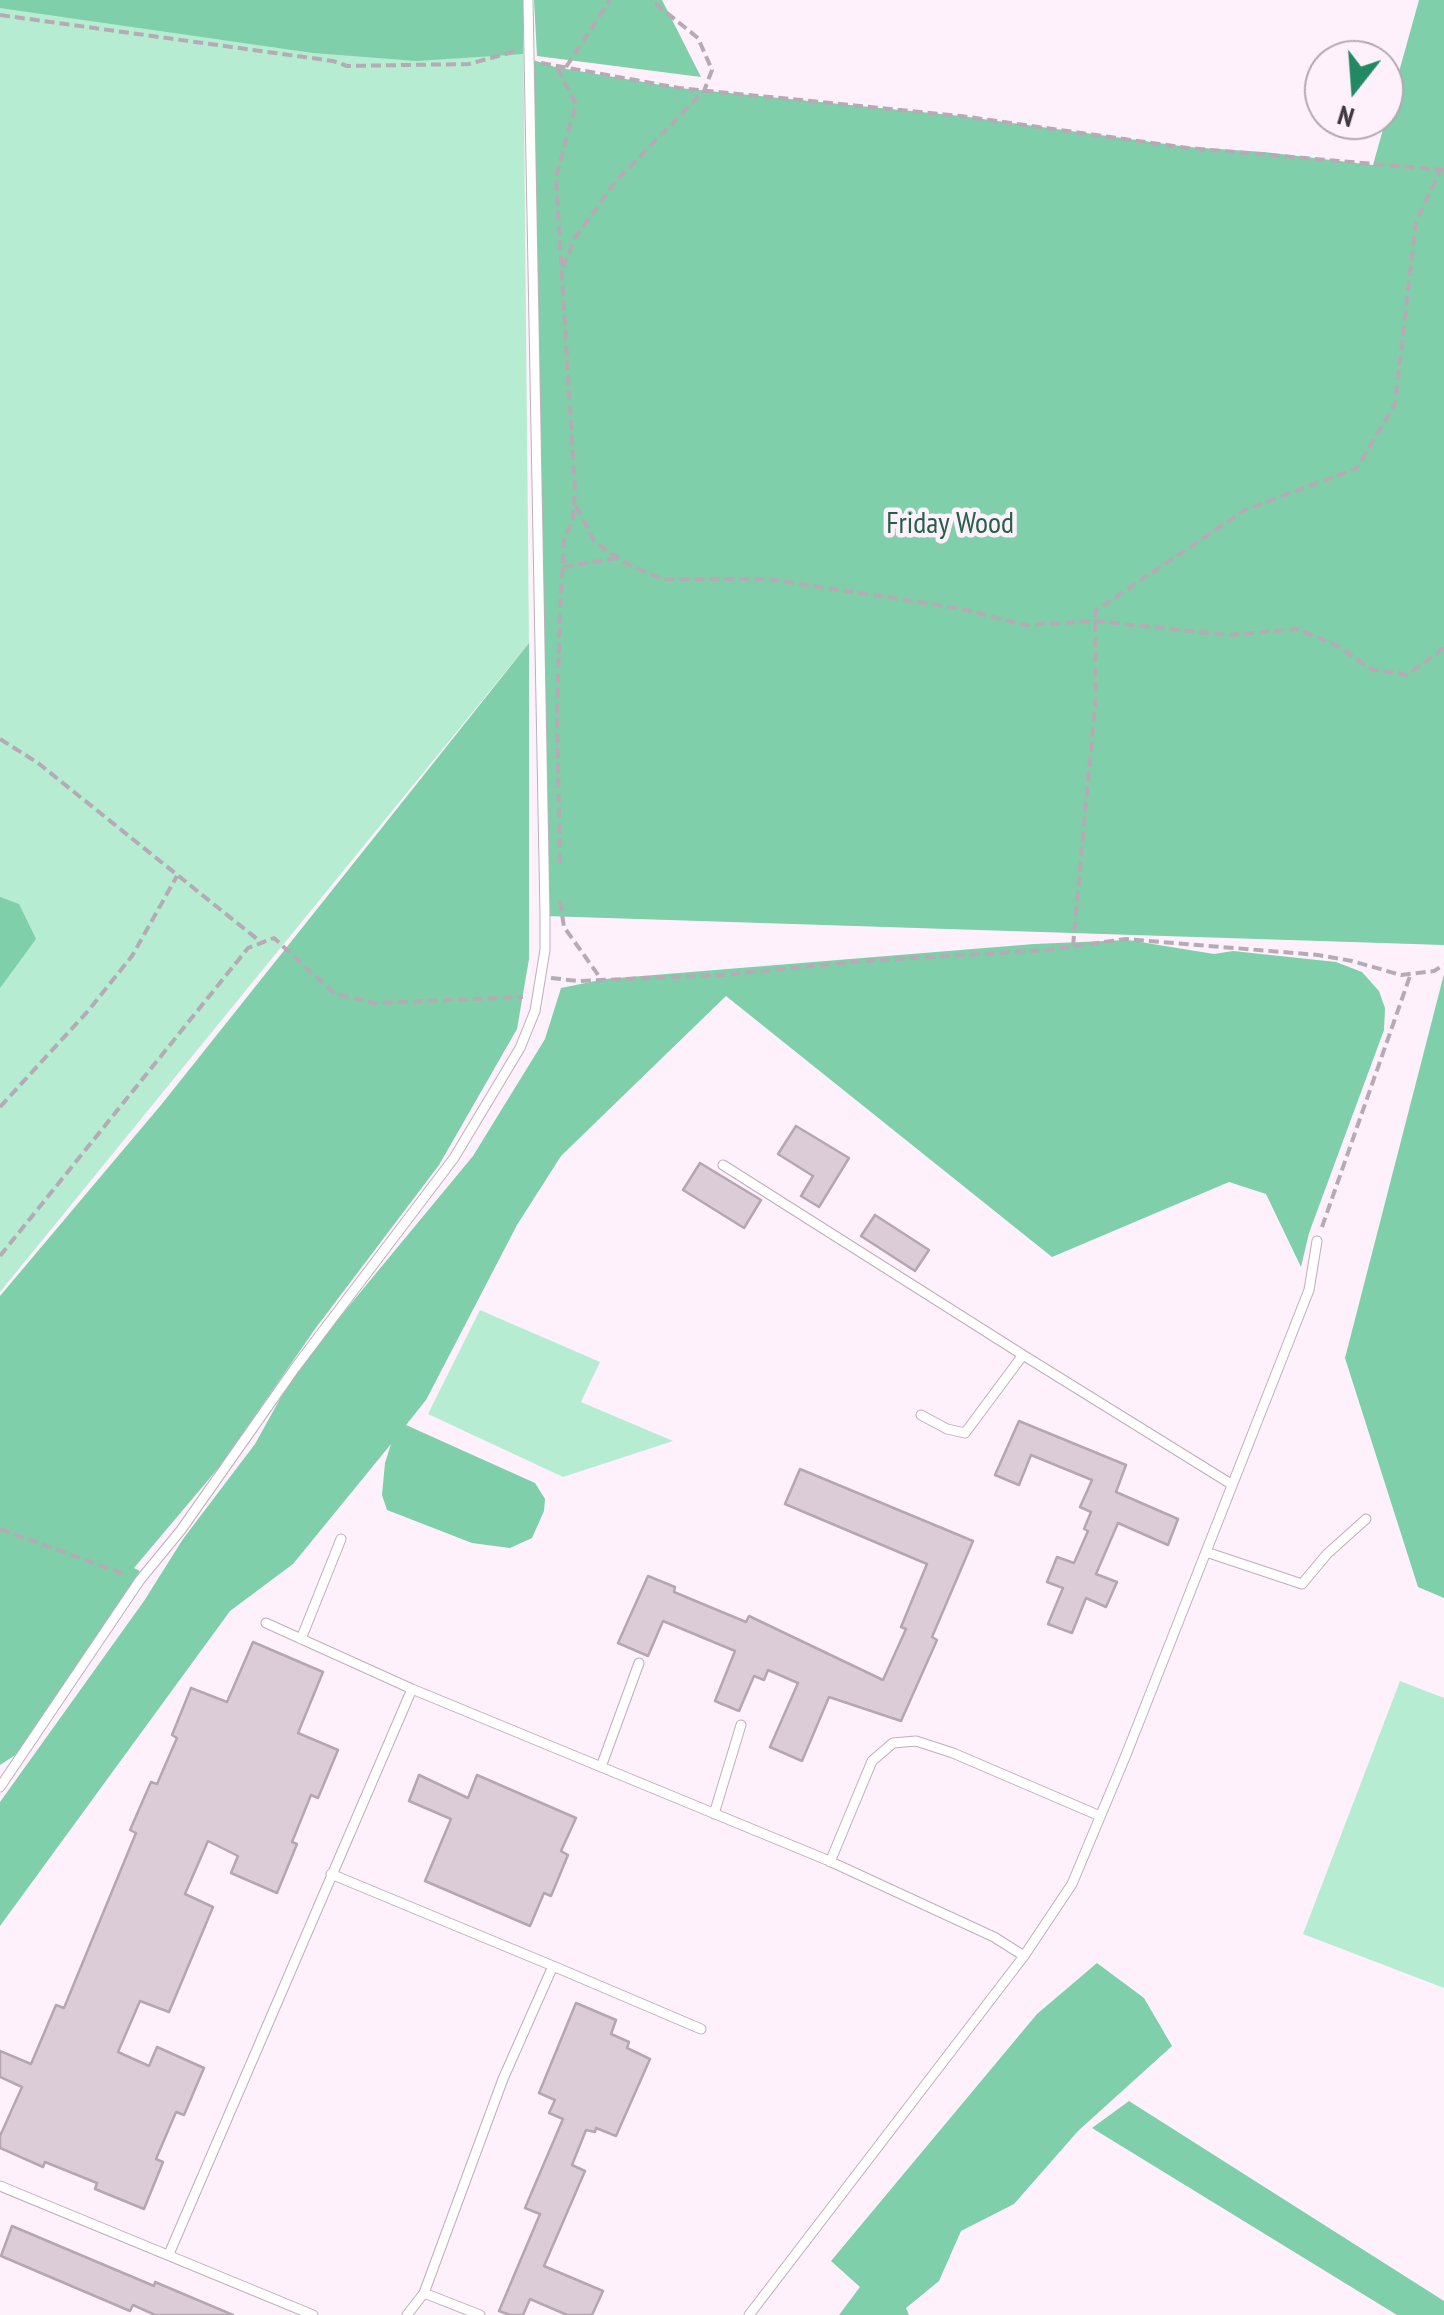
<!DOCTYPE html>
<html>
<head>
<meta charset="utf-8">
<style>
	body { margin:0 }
	#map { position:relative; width:1444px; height:2315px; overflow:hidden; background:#fef1fb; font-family:"PT Sans Narrow",sans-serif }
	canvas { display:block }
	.north { position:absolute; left:1304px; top:40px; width:100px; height:100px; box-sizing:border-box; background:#fef1fb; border:2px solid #b2a8b0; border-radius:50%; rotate:197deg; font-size:28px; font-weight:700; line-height:40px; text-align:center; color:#403a3f }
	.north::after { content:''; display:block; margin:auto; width:35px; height:45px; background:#238964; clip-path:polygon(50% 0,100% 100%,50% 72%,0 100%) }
</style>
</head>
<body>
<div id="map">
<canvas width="1444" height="2315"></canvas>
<div class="north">N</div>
</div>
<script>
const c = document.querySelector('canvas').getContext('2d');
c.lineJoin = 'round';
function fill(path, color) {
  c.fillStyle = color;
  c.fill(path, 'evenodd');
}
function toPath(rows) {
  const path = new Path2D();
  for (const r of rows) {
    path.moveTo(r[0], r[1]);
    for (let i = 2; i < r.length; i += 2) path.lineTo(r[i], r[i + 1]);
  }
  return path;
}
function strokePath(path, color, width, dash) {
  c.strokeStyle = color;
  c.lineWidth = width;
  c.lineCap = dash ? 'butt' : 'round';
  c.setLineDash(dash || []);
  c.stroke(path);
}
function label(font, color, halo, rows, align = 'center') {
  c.font = font + ' "PT Sans Narrow",sans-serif';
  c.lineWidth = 9;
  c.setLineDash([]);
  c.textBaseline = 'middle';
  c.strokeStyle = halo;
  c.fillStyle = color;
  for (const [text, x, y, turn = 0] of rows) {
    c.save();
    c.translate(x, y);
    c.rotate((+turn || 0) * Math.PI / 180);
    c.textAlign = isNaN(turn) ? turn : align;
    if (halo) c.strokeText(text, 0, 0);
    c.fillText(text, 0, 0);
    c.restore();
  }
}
fill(toPath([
	[0,0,523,0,529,643,0,1292],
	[480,1310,600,1362,581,1402,673,1441,563,1477,428,1414],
	[1400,1681,1444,1698,1444,1988,1303,1934]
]), '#b6ecd2');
fill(toPath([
	[0,0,523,0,523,54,417,61,313,53,0,8],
	[534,0,662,0,701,77,537,56],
	[1419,0,1444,0,1444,945,545,916,530,59,555,67,679,88,961,116,1188,147,1264,152,1373,165],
	[529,643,529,959,517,1029,439,1165,315,1329,220,1466,134,1568,140,1571,23,1750,0,1765,0,1296,161,1105],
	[0,897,19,904,36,939,0,988],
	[1128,940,1214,954,1233,951,1336,962,1362,972,1379,991,1385,1008,1384,1030,1309,1233,1301,1267,1266,1194,1229,1182,1052,1257,726,996,561,1156,517,1225,426,1400,406,1425,535,1483,545,1499,544,1511,532,1538,510,1548,472,1543,387,1510,382,1495,385,1463,391,1444,293,1564,230,1611,0,1926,0,1802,144,1601,183,1539,255,1444,296,1370,473,1156,545,1039,561,988,605,979,1034,944],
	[1444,974,1444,1598,1418,1587,1345,1358],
	[1097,1963,1144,1998,1172,2046,1078,2131,1014,2204,961,2231,939,2281,906,2308,909,2315,839,2315,860,2287,831,2261,1037,2014],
	[1129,2101,1444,2301,1444,2315,1397,2315,1092,2128]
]), '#7ecfaa');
const building = toPath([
	[796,1126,849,1158,819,1207,801,1196,813,1176,778,1154,796,1126],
	[700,1163,761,1200,744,1228,683,1190,700,1163],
	[875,1215,929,1250,915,1271,861,1236,875,1215],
	[1019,1421,1126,1465,1116,1492,1178,1519,1168,1545,1118,1523,1096,1574,1117,1582,1106,1607,1086,1598,1072,1633,1048,1624,1063,1588,1047,1582,1057,1557,1074,1563,1088,1531,1084,1529,1091,1512,1080,1507,1092,1480,1031,1455,1019,1485,995,1475,1019,1421],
	[800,1469,973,1541,932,1637,937,1640,901,1721,829,1697,802,1761,770,1747,798,1683,768,1670,764,1680,754,1676,739,1711,715,1701,735,1651,663,1621,648,1656,618,1643,648,1576,675,1587,674,1592,746,1622,749,1616,883,1680,906,1629,901,1627,927,1564,785,1504,800,1469],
	[253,1642,323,1672,298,1733,338,1750,318,1798,311,1795,292,1842,297,1844,277,1893,231,1873,238,1856,208,1841,185,1894,213,1907,169,2012,140,2001,118,2052,149,2066,157,2047,204,2068,184,2115,176,2112,156,2159,163,2162,144,2209,95,2189,97,2183,45,2162,43,2167,0,2148,0,2136,22,2087,0,2077,0,2051,31,2064,56,2005,64,2008,136,1833,130,1830,151,1782,157,1784,177,1738,172,1735,191,1688,227,1702,253,1642],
	[419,1775,468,1798,477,1775,576,1818,561,1851,568,1855,551,1896,544,1893,530,1926,425,1881,451,1819,409,1801,419,1775],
	[576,2003,616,2020,611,2034,629,2042,627,2048,650,2059,616,2136,596,2128,595,2132,586,2130,572,2165,585,2171,544,2266,603,2291,592,2315,567,2315,530,2299,523,2315,510,2315,499,2311,540,2214,525,2208,563,2119,549,2113,555,2100,539,2093,576,2003],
	[12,2226,154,2286,155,2282,233,2315,155,2315,133,2305,130,2311,1,2256,12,2226]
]);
fill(building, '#dcccd8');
strokePath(building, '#b5a6b1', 2.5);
const service = toPath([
	[723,1165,1023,1355],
	[921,1415,947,1429,965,1433,1023,1355,1231,1484],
	[1206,1552,1302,1584,1327,1554,1366,1519],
	[266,1623,412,1689,827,1860,994,1937,1024,1956],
	[301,1639,341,1539],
	[601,1767,639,1663],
	[0,1787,140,1580,181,1530,295,1368,454,1158,520,1048,535,1011,545,950,545,916,528,0],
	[714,1814,741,1725],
	[830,1862,872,1761,893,1743,916,1741,953,1753,1100,1816],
	[331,1874,553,1966,503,2079,424,2293],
	[553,1966,701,2029],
	[0,2186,313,2315],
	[169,2254,412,1689],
	[407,2315,424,2293,480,2315],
	[749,2315,1024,1956,1072,1884,1126,1755,1309,1290,1317,1241]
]);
strokePath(service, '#beafbb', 11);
strokePath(toPath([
	[0,15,333,61,347,66,469,64,513,52,518,54],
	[541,63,679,88,961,116,1188,148,1444,170],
	[566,67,610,0],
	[557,68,576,104,556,177,575,491,573,519,564,540,560,615,557,712,560,867],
	[563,267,575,238,615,182,704,91,712,70,698,38,651,0],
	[576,506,594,541,625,563,662,579,768,579,958,608,1025,625,1095,621,1228,635,1297,629,1338,646,1371,669,1407,675,1444,648],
	[563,567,617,558],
	[0,739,38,763,262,943],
	[560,901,564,927,601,979],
	[1073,946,1096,694,1095,611,1245,510,1357,468,1395,404,1416,222,1440,171],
	[551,978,578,981,721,975,865,961,1048,950,1126,939,1318,955,1352,961,1401,975,1434,971,1444,965],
	[0,1107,88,1011,132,956,177,876],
	[1322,1227,1410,976],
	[0,1256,248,948,274,938,335,994,375,1003,523,997],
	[0,1529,127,1575]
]), '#b6abb4', 4, [10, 5]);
strokePath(service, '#fff', 9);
label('30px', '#246148', '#fef1fb', [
	["Friday Wood",950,524]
]);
</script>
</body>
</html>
